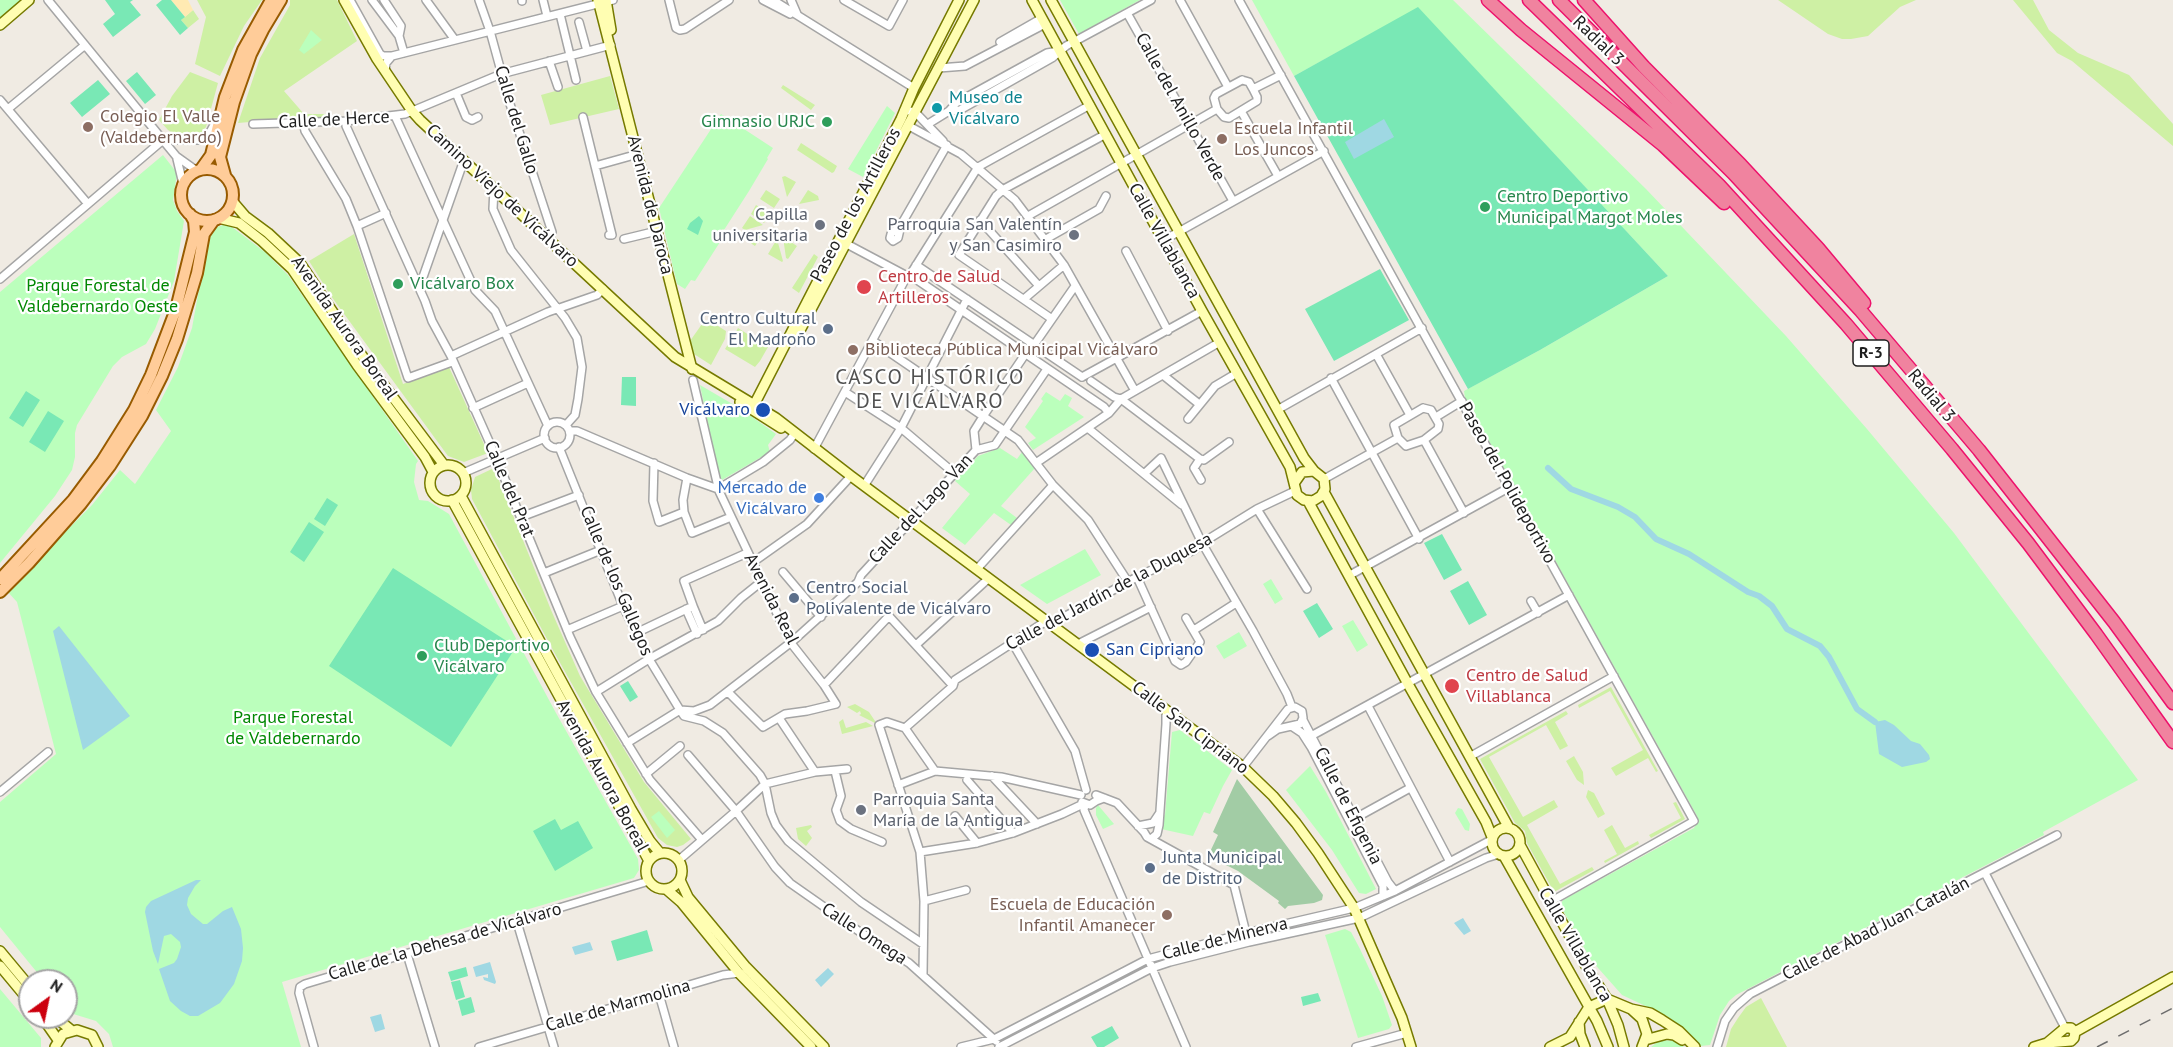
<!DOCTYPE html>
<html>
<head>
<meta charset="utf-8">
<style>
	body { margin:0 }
	#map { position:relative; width:2173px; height:1047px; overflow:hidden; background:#f0ebe3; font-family:"PT Sans",sans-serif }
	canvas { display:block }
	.north { position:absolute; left:18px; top:969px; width:60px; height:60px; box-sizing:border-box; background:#fff; border:2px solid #a5a5a5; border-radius:50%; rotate:33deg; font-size:16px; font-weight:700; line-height:24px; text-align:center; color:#1e1e1e }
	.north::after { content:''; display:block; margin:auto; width:21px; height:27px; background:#cc000e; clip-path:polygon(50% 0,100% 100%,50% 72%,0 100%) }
</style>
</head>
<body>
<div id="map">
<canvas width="2173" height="1047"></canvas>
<div class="north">N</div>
</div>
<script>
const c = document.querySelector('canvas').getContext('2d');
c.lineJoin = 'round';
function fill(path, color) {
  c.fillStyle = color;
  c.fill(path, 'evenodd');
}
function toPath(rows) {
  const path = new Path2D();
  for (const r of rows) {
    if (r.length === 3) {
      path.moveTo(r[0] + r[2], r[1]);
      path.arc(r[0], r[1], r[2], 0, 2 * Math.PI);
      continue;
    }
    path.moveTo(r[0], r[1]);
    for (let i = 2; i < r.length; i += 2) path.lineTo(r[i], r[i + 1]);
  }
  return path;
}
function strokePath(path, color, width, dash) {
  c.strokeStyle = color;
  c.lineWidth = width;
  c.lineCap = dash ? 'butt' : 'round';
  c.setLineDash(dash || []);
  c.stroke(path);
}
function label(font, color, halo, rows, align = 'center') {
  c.font = font + ' "PT Sans",sans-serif';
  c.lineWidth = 4.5;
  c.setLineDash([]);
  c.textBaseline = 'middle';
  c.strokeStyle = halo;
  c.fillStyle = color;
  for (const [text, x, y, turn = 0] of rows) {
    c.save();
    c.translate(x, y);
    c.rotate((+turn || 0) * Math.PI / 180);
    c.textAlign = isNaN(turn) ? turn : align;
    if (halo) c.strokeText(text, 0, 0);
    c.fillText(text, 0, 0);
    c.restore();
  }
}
fill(toPath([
	[197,0,262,0,244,26,220,76,195,64,206,17],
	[290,0,337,0,357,41,284,91,304,114,326,114,327,118,273,120,238,123,260,58,290,5],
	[1778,0,1916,0,1900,7,1868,36,1851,39,1842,39,1828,34],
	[2013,0,2033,0,2049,30,2078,53,2129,75,2173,124,2173,146,2072,61,2057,53],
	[193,10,199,19,188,28,181,20],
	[190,72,218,83,206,127,199,136,175,134,168,130,159,120,172,96],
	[610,76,619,109,550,125,541,95],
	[783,85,815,105,811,110,781,88],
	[801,143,837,166,834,172,832,173,797,150],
	[785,176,796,182,787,197,782,177],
	[766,190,780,199,774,208,760,199],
	[808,190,818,196,819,200,799,204],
	[756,205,770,214,764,223,751,214],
	[750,216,763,225,745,230,742,228],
	[765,231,755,246,741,237,742,236],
	[354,234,403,384,449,367,488,453,464,462,448,456,331,296,309,261],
	[783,237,797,246,788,259,786,258],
	[777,239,783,261,782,262,768,254],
	[814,254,818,257,799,293,792,288],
	[710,321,726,331,725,339,711,365,694,354,690,341,702,324],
	[738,328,768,347,760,361,755,367,725,349],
	[494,468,551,610,580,676,644,782,691,839,683,845,677,847,667,845,658,838,554,652,472,499,471,490,475,477],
	[1611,687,1658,771,1656,772,1648,758,1616,776,1611,768,1643,750,1610,691,1579,708,1578,705],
	[855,704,869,712,877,724,859,715,861,714,860,711,857,713,847,707],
	[1566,711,1568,714,1555,722,1568,746,1560,750,1546,725,1489,757,1523,817,1554,800,1558,807,1527,825,1560,884,1592,867,1594,870,1554,892,1527,843,1525,831,1515,823,1480,759],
	[843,719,846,728,866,722,873,726,842,734,839,722],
	[1574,756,1583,772,1584,785,1577,780,1566,761],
	[1588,790,1594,793,1605,814,1598,818,1586,797],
	[1676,802,1685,819,1651,838,1649,835,1681,818,1673,803],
	[811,825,812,827,807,831,812,838,806,846,798,839,796,828],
	[1612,825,1625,848,1638,841,1639,844,1605,863,1604,861,1617,854,1604,830],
	[1761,998,1787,1047,1726,1047,1731,1029,1738,1018,1746,1007]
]), '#cef0a4');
fill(toPath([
	[171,0,188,0,193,10,185,17]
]), '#ffeab2');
fill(toPath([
	[1237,779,1323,895,1322,900,1314,903,1288,906,1285,909,1278,903,1279,901,1238,871,1208,856,1218,835,1213,832]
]), '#a2cca5');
fill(toPath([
	[0,0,22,0,0,18],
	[1060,0,1140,0,1079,34],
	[1252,0,1453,0,1646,189,1786,336,1867,429,1954,533,2138,780,2043,832,2044,835,1736,995,1729,1001,1720,1015,1710,1045,1701,1046,1686,1030,1667,1016,1622,995,1591,960,1560,905,1563,900,1694,828,1698,821,1697,816,1465,398,1464,391,1540,350,1668,276,1418,8,1294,76],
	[311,30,322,40,304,54,299,50],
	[887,106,895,113,863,177,848,169],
	[721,114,773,148,767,158,768,159,749,191,724,230,722,229,716,239,720,242,695,281,691,280,685,289,677,284,659,208],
	[163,155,177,173,173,200,177,211,184,221,174,281,155,329,146,344,122,357,113,366,77,425,75,433,75,457,72,470,55,496,0,563,0,292],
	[223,225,232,227,266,253,288,275,418,461,416,464,414,482,419,500,428,501,449,514,556,713,638,859,639,870,634,878,282,982,301,1047,113,1047,109,1034,96,1021,70,1013,66,1008,66,981,44,981,0,927,0,802,56,754,17,602,7,591,92,505,120,470,135,484,171,431,156,410,178,367,192,328,209,234,217,227],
	[700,385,741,409,776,434,768,445,770,452,722,480,718,474],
	[1046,392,1060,401,1065,394,1072,398,1068,406,1084,417,1033,450,1028,443,1036,438,1025,427,1043,401,1041,399],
	[1000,448,1017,459,1022,452,1035,468,1001,506,1017,518,1011,525,994,513,965,545,942,528,970,494,955,481,978,456],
	[1085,549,1101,575,1047,604,1020,585],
	[1271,579,1283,599,1275,604,1263,584],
	[1353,620,1368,645,1357,652,1342,626],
	[1239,632,1247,646,1224,659,1216,646],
	[1180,730,1232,770,1223,786,1210,814,1204,812,1193,836,1161,829,1162,816,1165,815,1172,732],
	[1310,766,1326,792,1376,889,1366,894,1359,893,1332,850,1286,790],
	[1098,805,1114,824,1103,829,1096,815,1096,808],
	[1458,808,1462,809,1470,824,1469,831,1465,830,1455,813],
	[659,811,675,830,667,838,651,817],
	[1345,929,1351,932,1360,949,1382,996,1392,1025,1389,1029,1358,1038,1325,935],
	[0,989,41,1038,41,1047,0,1047],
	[1660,1040,1676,1041,1684,1047,1651,1047]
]), '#bbffbc');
fill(toPath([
	[105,0,133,0,130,2,141,15,113,37,103,24,115,14],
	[162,0,171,0,185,17,181,20,188,28,180,35,156,5],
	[1418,7,1668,276,1540,350,1468,389,1294,76],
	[137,72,156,95,145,104,126,81],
	[98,80,110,94,82,117,70,103],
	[699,216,703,221,698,235,687,229,690,223],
	[1380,269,1409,320,1334,361,1305,309],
	[622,377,636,377,636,406,621,405],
	[26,391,40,400,23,427,9,418],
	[48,411,64,421,45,452,29,442],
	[327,498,338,505,325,526,314,519],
	[309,522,324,532,304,562,290,552],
	[1442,534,1462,570,1444,580,1424,543],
	[393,568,516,647,451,747,329,666],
	[1468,581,1487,615,1469,625,1450,591],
	[1317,603,1333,629,1319,638,1303,611],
	[628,681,638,697,630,702,620,686],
	[555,819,561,830,578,821,593,848,555,871,533,831],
	[647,930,653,951,617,961,611,941],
	[466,967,468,976,451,981,448,972],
	[460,980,465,997,456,1000,451,982],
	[1318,993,1321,1001,1303,1006,1301,997],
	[471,997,475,1012,462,1016,458,1001],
	[1112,1026,1119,1038,1104,1047,1097,1047,1091,1037]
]), '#79e8b5');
fill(toPath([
	[1384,119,1394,137,1354,159,1345,142],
	[59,626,130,716,83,750,53,631],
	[1885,720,1894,725,1911,741,1920,744,1929,755,1930,759,1926,762,1902,767,1879,754,1875,722],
	[196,880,201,880,195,886,188,898,187,905,191,914,203,924,207,924,223,911,232,907,241,929,243,948,242,961,234,984,220,1003,198,1016,190,1016,181,1011,170,1001,159,969,174,963,177,959,181,947,180,942,171,934,164,936,158,964,153,951,145,912,146,907,151,901],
	[1463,918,1471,931,1464,935,1454,923],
	[590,942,593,950,575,955,572,947],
	[490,962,496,982,495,984,484,980,483,977,488,978,488,974,476,977,473,967],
	[828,968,834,974,821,987,815,980],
	[381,1014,385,1029,375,1032,370,1017]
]), '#9fd8e3');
strokePath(toPath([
	[1548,468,1571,489,1618,507,1635,517,1656,539,1689,554,1748,592,1759,596,1772,606,1787,629,1820,646,1829,657,1857,709,1875,722]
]), '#9fd8e3', 6);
const street = toPath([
	[48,0,176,156,197,171],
	[350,0,380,54,383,56,392,56],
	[372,0,399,36],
	[384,0,401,26,399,36,404,53],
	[426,0,455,40],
	[479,0,490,31,510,104,552,232,549,238],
	[522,0,522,1],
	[543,0,547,16],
	[669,0,676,28,680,30,685,29,729,0],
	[763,0,790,14],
	[773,0,914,88],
	[791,0,797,14],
	[844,0,889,26,903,0],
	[1180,0,1228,87],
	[1239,0,1694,821,1550,902],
	[1127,13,1233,201],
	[560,14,576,80],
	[579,22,587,51],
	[1000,42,1042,18],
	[549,61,558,87],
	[939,68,965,66,1045,24],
	[385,71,386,63,392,56,613,0],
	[1242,80,1249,82,1253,89,1257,97,1257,101,1229,118,1224,117,1217,109,1214,98,1216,94,1242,80],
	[1253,89,1281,75],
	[456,93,466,117,472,120,478,117],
	[0,100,88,204],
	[8,109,85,45],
	[904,110,915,112,943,141],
	[949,111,960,110,1052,58,1066,46,1151,0],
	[1241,111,1278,176],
	[395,116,475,290,495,311,548,426],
	[583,117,612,235,609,235],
	[346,121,346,126,425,301,432,321,451,356,492,448,570,637,596,692,650,780,702,840],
	[303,122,305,131,346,199,357,226,408,378,452,362],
	[253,124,346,121,405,114,501,74,611,45],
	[928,124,949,111,956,103,1047,53,1059,51],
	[909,126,961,154,1015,200,1064,265,1135,391],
	[163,140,203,140,208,136,214,125],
	[177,159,183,184],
	[595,166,638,154],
	[494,188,493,209,511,250,565,318,577,338,582,367,578,399,575,415,566,425],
	[1028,216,1217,109],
	[980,220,1039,286],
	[901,225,898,238,893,241,890,238,891,234,901,225,947,145],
	[357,226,386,213],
	[624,239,657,231],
	[1046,239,1099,209,1106,196],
	[1164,240,1324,151],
	[843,242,907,276],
	[1126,251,1168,331],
	[916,265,1082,377],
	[910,275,1104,407,1109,413,1121,399,1220,342],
	[0,279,163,140],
	[417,283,423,277,464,160],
	[1024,299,1064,265],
	[1052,319,959,255,996,196,1004,189,1106,134],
	[873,341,1018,440,1053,485,1088,520,1128,582],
	[1376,354,1410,415],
	[451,356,548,312,597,295,603,289],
	[1163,375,1199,404],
	[1082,377,1202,311],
	[1331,378,1419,539],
	[693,380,719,491,791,643,824,685,836,704,807,711,785,714,763,727,728,692],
	[1091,381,1114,397,1121,399,1200,459,1204,460,1229,442],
	[845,392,901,428,954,473],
	[473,408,528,383],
	[1423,408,1431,410,1439,424,1438,429,1424,440,1406,446,1398,438,1394,425,1423,408],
	[1277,410,1422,328],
	[1436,417,1462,401],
	[1188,419,1215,386,1237,373],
	[557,435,13],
	[1089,429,1182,505],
	[570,431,577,431,687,478,718,489],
	[1424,440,1464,513],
	[559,447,623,606,649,659,680,710,684,716,704,721,723,733,760,775,765,784,771,813,776,825,788,841,861,902,923,944],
	[814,449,907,276,910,275,978,167,1090,105],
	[976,450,974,431,984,415,1026,353,1034,345,1075,286],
	[976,450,995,445,1047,369],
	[1200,459,1194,468,1201,480],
	[654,463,653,501,659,522,684,512],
	[1036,463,1109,413],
	[463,473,545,438],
	[1145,473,1161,458,1202,543,1253,631,1287,694,1292,707],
	[687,478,683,500,684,512,692,533,731,517],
	[1324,479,1398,438],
	[864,486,901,428,967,299],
	[718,489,763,462,790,440,794,434,793,431],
	[1257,509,1307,589],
	[521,517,579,495],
	[752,563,807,524,851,476],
	[977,569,1053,485],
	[783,572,821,617],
	[544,573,601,550],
	[1350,575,1510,487],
	[1137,577,1175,661,1181,665,1186,662,1200,642,1186,618],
	[1531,601,1538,613],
	[693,606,684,581,747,553],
	[686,609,697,634],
	[567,630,623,606],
	[1194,630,1236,603],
	[636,633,693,606,703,630],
	[1012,642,1075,751,1086,790],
	[1078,644,1151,607],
	[916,645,989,578],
	[824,685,889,616,953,686],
	[596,692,649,659,718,621,741,598,761,582],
	[1368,706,1450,862],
	[680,710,694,711,710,705,794,640,858,582,861,575,976,450],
	[779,718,815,772],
	[1303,720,1388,882,1395,891],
	[1293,727,1302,733,1311,747,1383,886,1383,896],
	[905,728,953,686,955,680,1043,623,1051,624,1137,577,1194,550,1202,543,1257,509,1295,491],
	[905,728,887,722,879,725,920,852,924,901,923,974],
	[905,728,935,771,1001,777,1081,795],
	[1311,736,1569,595],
	[627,743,680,710],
	[688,755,736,811,775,867,790,883,860,932,909,963,996,1041],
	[1471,756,1614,676],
	[1243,767,1288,709,1295,707,1302,711,1303,718,1300,724,1278,729,1268,736],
	[835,771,841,796,836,810,840,821,851,829,882,842],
	[646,774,680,746],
	[992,776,1037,824],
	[967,780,1013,833],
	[765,784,815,772,847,769],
	[898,785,935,771],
	[0,792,48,752],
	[1096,795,1117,803,1144,832,1147,837,1234,885,1246,933],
	[1082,802,1090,805,1096,801,1104,798],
	[1085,805,1084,810,1087,817,1186,1047],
	[955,816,977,843],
	[1352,820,1410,788],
	[1138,826,1153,823,1159,814],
	[1151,839,1157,834,1159,825,1166,724,1166,709],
	[920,852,977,843,1013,833,1062,814,1083,804],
	[679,860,736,811,765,784],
	[1985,873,2065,1028],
	[924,901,966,890],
	[517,922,554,1047],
	[407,954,435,1047],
	[659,994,674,1047],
	[314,1047,299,993,300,987,305,984,649,881],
	[479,1047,723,975,739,973],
	[961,1047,994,1039,1148,959,1246,933,1354,908,1395,891,1491,840],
	[999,1047,1152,968,1170,962,1249,942,1359,918,1486,858,1499,854],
	[1356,1047,1407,1033],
	[1717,1047,1725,1021,1734,1008,1750,994,2057,835]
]);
const secondary = toPath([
	[344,0,377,59,412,111,420,120,675,357,776,418,851,476,1243,767,1273,796,1296,823,1318,853,1354,908,1402,1018,1411,1047],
	[598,0,692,369],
	[606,0,611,30],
	[1032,0,1202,311,1290,467,1297,495,1304,500,1313,501,1321,496,1325,489,1324,479,1314,471,1302,472,1295,482],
	[1051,0,1304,458,1314,471],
	[0,25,29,0],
	[233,202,245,216,268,233,300,263,365,360,444,465],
	[218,218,239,223,262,241,292,269,357,365,425,457,433,472],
	[796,338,974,0],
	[740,402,781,428],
	[753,407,901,119,914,88,959,0],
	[448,483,18],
	[1324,492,1509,828],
	[461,496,631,809,650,841,660,853],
	[452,500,649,861],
	[1308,501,1408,684,1486,822,1492,837],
	[1506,842,14],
	[1520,845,1586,966,1607,999,1618,1025,1624,1047],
	[664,871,18],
	[1504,856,1597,1021,1608,1047],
	[680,880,688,897,746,967,824,1047],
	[666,889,681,902,739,973,811,1047],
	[0,951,30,987],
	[0,966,30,1002],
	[1607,999,1631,1009,1642,1019,1647,1034,1642,1047],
	[1631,1009,1650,1013,1662,1020,1679,1031,1695,1047],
	[42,1017,58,1040],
	[55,1017,71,1030],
	[1579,1022,1580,1034,1585,1047],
	[2075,1032,2173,977],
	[1645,1040,1667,1034,1674,1035,1682,1040],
	[55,1047,63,1034,77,1030,92,1035,98,1047],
	[1550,1047,1570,1037,1589,1007,1607,999],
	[2034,1047,2047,1043,2071,1041,2074,1038,2075,1032,2071,1028,2065,1028,2047,1043]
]);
const primary = toPath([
	[207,195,26],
	[201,169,211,155,225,97,243,50,271,0],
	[225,175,220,157,234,102,251,54,263,30,281,0],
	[0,579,73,500,102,461,134,410,151,375,176,309,195,232,194,221,190,214],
	[0,592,29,563,81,504,110,466,142,416,162,376,177,339,197,273,204,234,214,220]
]);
const highway = toPath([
	[1488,0,1521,30,1663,145,1724,203],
	[1529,0,1719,185,1846,324,1952,449,2028,543,2096,634,2173,742],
	[1559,0,1733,173,1861,311,1979,450,2114,622,2173,703],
	[1584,0,1644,67,1741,165,1818,248,1864,303]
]);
strokePath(street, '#a5a5a5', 10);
strokePath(secondary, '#767a00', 12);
strokePath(primary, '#985b00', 14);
strokePath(highway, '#ed126c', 15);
strokePath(street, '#fff', 7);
strokePath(secondary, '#fffeb2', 9);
strokePath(primary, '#fc9', 10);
strokePath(highway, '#f0839f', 12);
strokePath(toPath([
	[2097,1047,2173,1008]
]), '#6c6c6c', 1.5, [12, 12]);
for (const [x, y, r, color] of [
	[937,108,6,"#0f9aa8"],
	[827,122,6,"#2e9e5b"],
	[88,127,6,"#8d6e63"],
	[1222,139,6,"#8d6e63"],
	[1485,207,6,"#2e9e5b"],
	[820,225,6,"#6b7280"],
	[1074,235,6,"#6b7280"],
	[398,284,6,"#2e9e5b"],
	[864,287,8,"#e0444e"],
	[828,329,6,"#5c6f8a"],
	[853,350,6,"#8d6e63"],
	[763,410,8,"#1a4fb4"],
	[819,498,6,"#3f7fe0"],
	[794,598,6,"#5c6f8a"],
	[1092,650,8,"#1a4fb4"],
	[422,656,6,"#2e9e5b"],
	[1452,686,8,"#e0444e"],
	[861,810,6,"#6b7280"],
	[1150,868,6,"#5c6f8a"],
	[1167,915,6,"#8d6e63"]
]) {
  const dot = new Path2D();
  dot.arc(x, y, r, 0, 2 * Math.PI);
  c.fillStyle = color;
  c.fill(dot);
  strokePath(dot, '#fff', 2);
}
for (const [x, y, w] of [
	[1871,353,36]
]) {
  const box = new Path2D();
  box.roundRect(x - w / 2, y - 13, w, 26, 4.5);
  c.fillStyle = '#fff';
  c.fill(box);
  strokePath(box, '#1e1e1e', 1.5);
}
label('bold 16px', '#1e1e1e', null, [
	["R-3",1871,353]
]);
label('18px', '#1e1e1e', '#fff', [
	["Radial 3",1598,41,44],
	["Calle del Anillo Verde",1180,107,61],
	["Calle de Herce",334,120,-3],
	["Calle del Gallo",516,120,73],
	["Camino Viejo de Vicálvaro",502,196,43],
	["Avenida de Daroca",650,205,76],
	["Paseo de los Artilleros",856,205,-62],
	["Calle Villablanca",1164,241,61],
	["Avenida Aurora Boreal",344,328,55],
	["Radial 3",1931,396,50],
	["Paseo del Polideportivo",1507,483,61],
	["Calle del Prat",509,489,67],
	["Calle del Lago Van",921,509,-47],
	["Calle de los Gallegos",616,581,67],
	["Calle del Jardín de la Duquesa",1109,592,-28],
	["Avenida Real",771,599,63],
	["Calle San Cipriano",1190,728,37],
	["Avenida Aurora Boreal",602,776,61],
	["Calle de Efigenia",1348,806,63],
	["Calle de Abad Juan Catalán",1876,929,-27],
	["Calle Omega",864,934,33],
	["Calle de Minerva",1225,939,-14],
	["Calle de la Dehesa de Vicálvaro",445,942,-16],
	["Calle Villablanca",1575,945,60],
	["Calle de Marmolina",618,1006,-16]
]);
label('18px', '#0d838f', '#fff', [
	["Museo de",949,98],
	["Vicálvaro",949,119]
], 'left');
label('18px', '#785e54', '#fff', [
	["Colegio El Valle",100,117],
	["(Valdebernardo)",100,138],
	["Escuela Infantil",1234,129],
	["Los Juncos",1234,150],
	["Biblioteca Pública Municipal Vicálvaro",865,350],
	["Escuela de Educación",1155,905,"right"],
	["Infantil Amanecer",1155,926,"right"]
], 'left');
label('18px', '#27864d', '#fff', [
	["Gimnasio URJC",815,122,"right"],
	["Centro Deportivo",1497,197],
	["Municipal Margot Moles",1497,218],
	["Vicálvaro Box",410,284],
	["Club Deportivo",434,646],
	["Vicálvaro",434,667]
], 'left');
label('18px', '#5b616d', '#fff', [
	["Capilla",808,215],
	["universitaria",808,236],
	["Parroquia San Valentín",1062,225],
	["y San Casimiro",1062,246],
	["Parroquia Santa",873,800,"left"],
	["María de la Antigua",873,821,"left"]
], 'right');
label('18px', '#be3a42', '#fff', [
	["Centro de Salud",878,277],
	["Artilleros",878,298],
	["Centro de Salud",1466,676],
	["Villablanca",1466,697]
], 'left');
label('18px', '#008802', '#fff', [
	["Parque Forestal de",98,286],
	["Valdebernardo Oeste",98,307],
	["Parque Forestal",293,718],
	["de Valdebernardo",293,739]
]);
label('18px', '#4e5e75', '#fff', [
	["Centro Cultural",816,319,"right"],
	["El Madroño",816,340,"right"],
	["Centro Social",806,588],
	["Polivalente de Vicálvaro",806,609],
	["Junta Municipal",1162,858],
	["de Distrito",1162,879]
], 'left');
label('18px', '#164399', '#fff', [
	["Vicálvaro",750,410],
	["San Cipriano",1106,650,"left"]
], 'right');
label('18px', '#366cbe', '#fff', [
	["Mercado de",807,488],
	["Vicálvaro",807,509]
], 'right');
c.letterSpacing = '1.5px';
label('21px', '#515151', '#fff', [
	["CASCO HISTÓRICO",930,378],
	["DE VICÁLVARO",930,402]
]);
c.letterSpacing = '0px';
</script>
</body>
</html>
